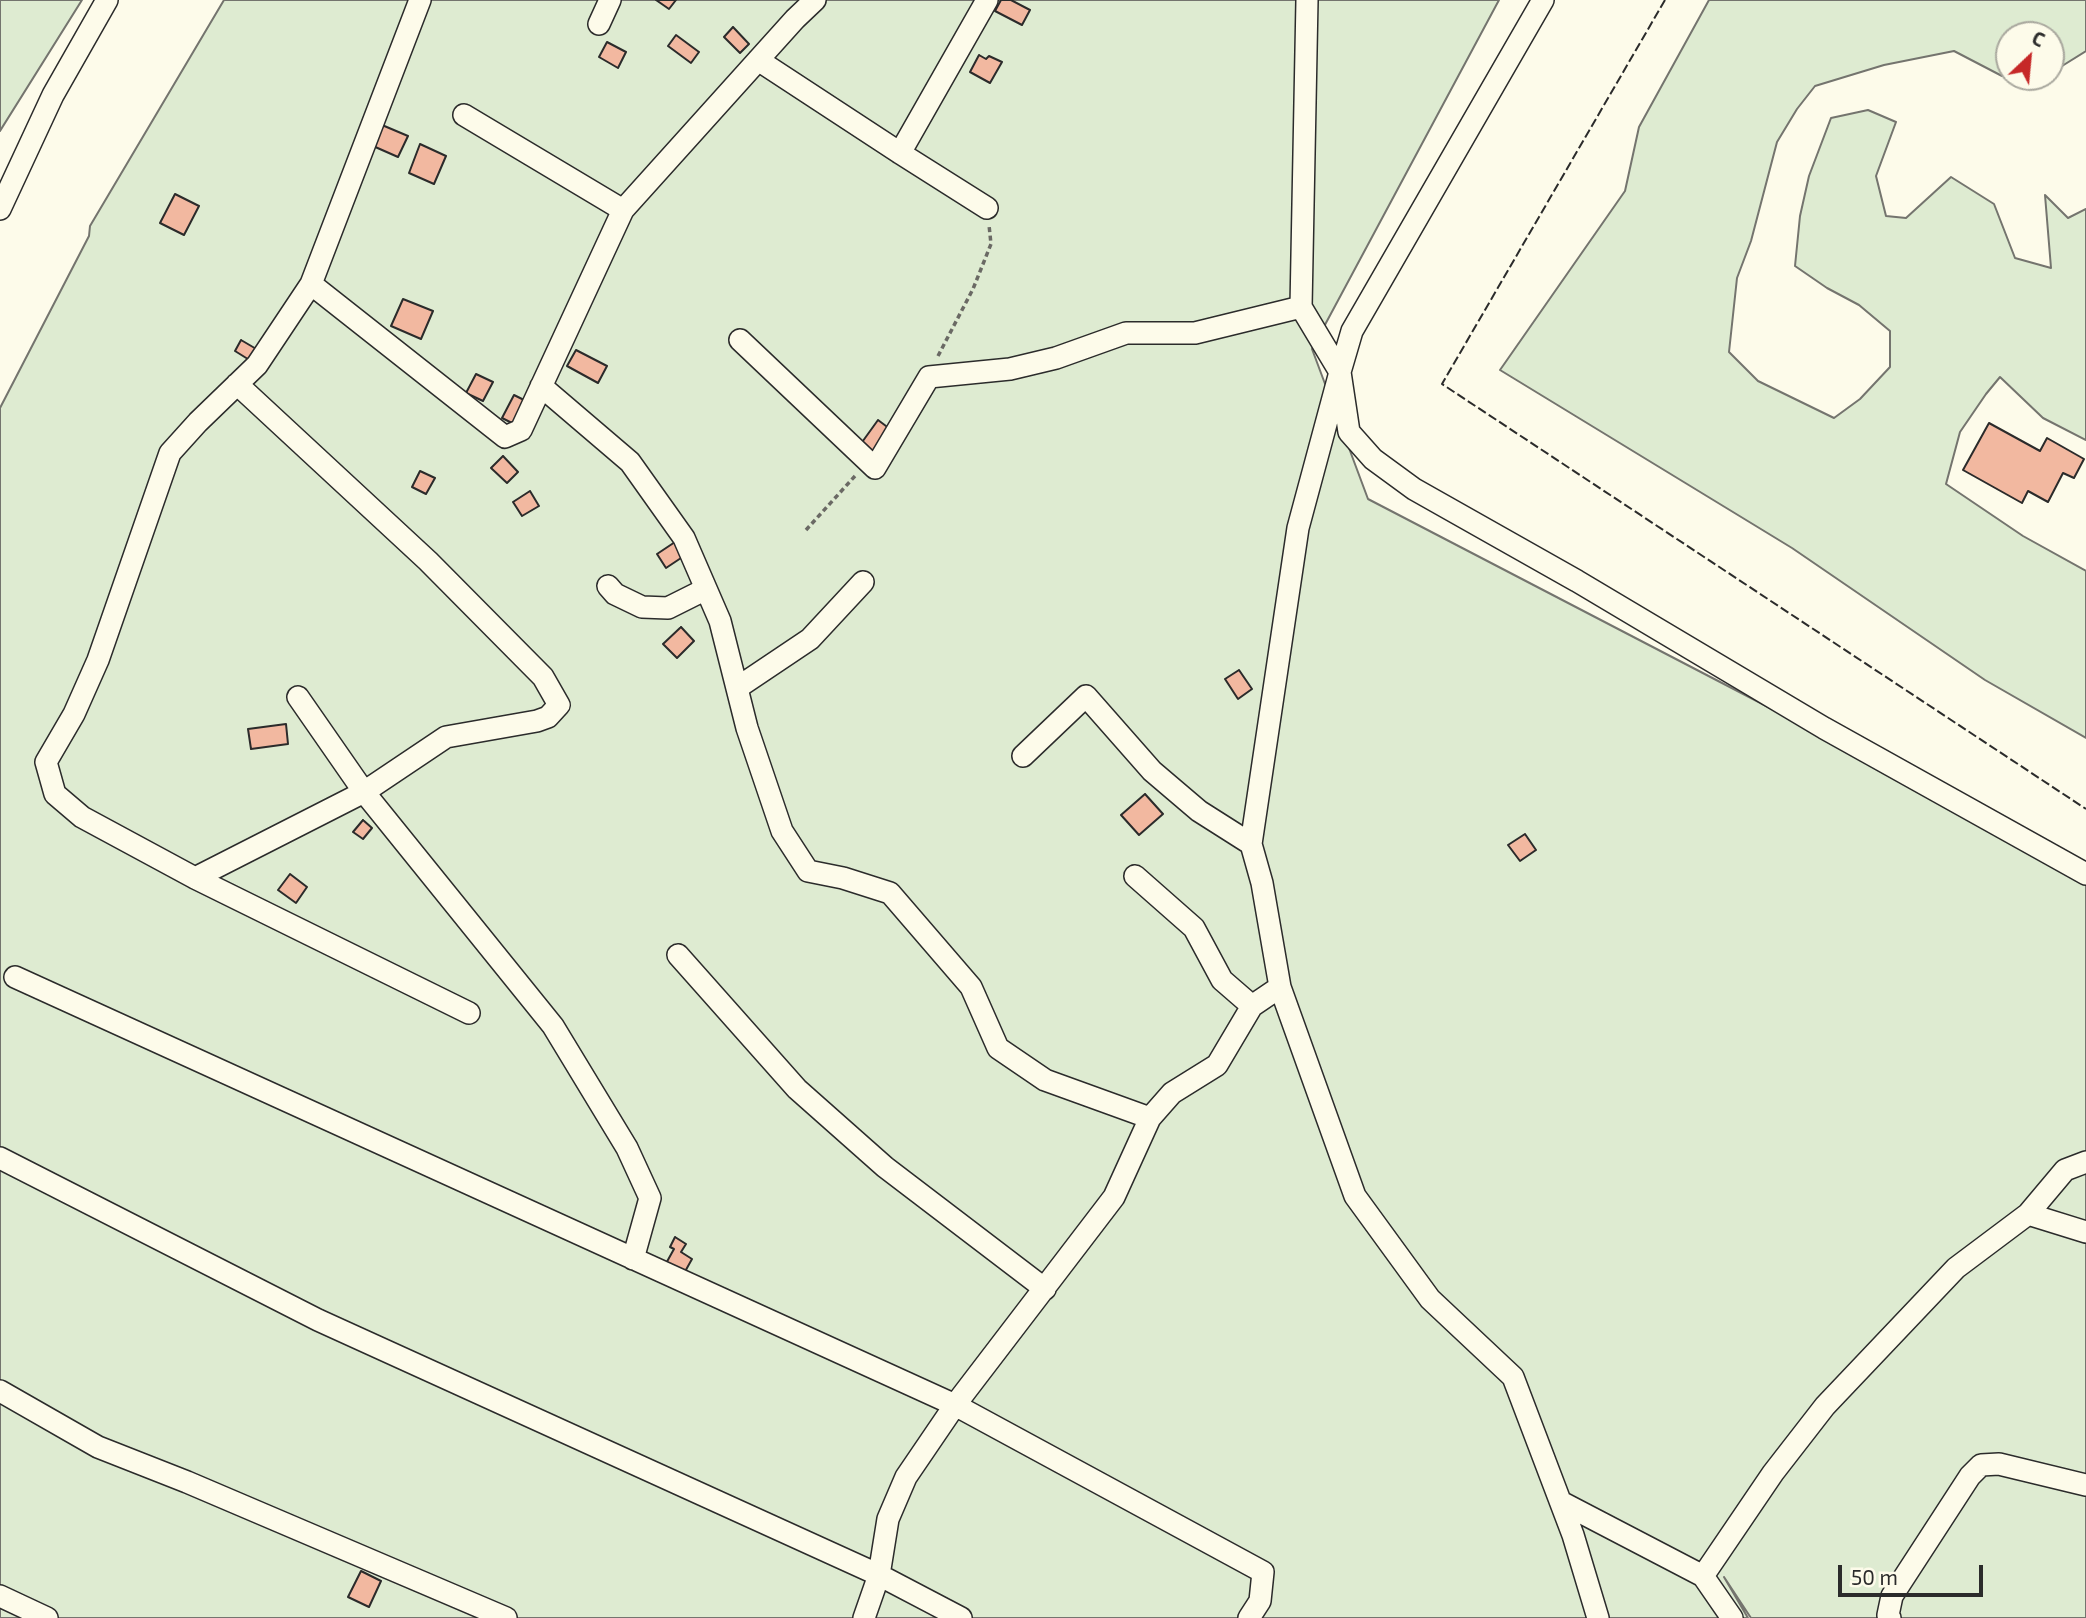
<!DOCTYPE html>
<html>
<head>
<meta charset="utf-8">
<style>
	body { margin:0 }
	#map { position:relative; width:2086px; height:1618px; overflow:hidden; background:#fdfbea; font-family:"Exo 2",sans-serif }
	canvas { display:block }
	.north { position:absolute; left:1995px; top:21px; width:70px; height:70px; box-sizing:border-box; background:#fdfbea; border:2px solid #a9a89e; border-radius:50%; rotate:26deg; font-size:19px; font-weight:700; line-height:28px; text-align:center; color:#2b2b2b }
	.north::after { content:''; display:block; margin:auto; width:24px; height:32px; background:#c62828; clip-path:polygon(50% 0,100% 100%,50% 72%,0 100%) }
	.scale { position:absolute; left:1838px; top:1565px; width:145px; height:32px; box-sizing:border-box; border:4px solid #2b2b2b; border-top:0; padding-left:9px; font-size:21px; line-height:24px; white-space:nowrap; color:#2b2b2b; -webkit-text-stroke:5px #fdfbea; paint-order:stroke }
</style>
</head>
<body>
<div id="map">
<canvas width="2086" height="1618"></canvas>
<div class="north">С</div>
<div class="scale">50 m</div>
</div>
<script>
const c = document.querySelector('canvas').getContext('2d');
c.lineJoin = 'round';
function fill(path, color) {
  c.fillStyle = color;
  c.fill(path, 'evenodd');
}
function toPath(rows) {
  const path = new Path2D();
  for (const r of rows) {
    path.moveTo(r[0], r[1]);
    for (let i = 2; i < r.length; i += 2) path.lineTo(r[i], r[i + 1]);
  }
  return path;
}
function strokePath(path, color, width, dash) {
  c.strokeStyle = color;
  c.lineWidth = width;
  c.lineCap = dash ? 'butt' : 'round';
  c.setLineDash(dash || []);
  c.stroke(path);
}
const green = toPath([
	[0,0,82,0,0,131,0,0],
	[224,0,1499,0,1312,349,1368,499,2051,854,2086,877,2086,1618,1751,1618,1724,1577,1748,1618,0,1618,0,408,89,236,90,226,224,0],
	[1709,0,2086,0,2086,51,2054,71,2051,71,2051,35,2009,35,2009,76,2002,76,1954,51,1884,65,1815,86,1797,109,1777,142,1751,241,1737,278,1729,352,1758,381,1834,418,1860,399,1890,367,1890,331,1859,305,1827,288,1795,266,1800,216,1809,176,1831,118,1868,110,1896,122,1876,176,1886,216,1906,218,1951,177,1994,204,2015,258,2051,268,2045,195,2068,218,2086,209,2086,440,2043,418,2000,377,1986,394,1960,432,1946,484,2023,536,2086,571,2086,738,1985,680,1792,548,1500,370,1625,191,1639,127,1709,0]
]);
fill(green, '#deebd1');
strokePath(green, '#74746e', 2);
const building = toPath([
	[656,0,676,0,669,9,656,0],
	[1001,0,1011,0,1030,10,1022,25,995,11,1001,0],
	[733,27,749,44,740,53,724,37,733,27],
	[676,35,699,52,691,63,668,46,676,35],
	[607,42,626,52,618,68,599,57,607,42],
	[979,55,986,59,989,56,1002,62,990,83,970,72,979,55],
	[382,125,408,136,398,157,373,146,382,125],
	[420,144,446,156,434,184,409,173,420,144],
	[175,194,199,206,184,235,160,223,175,194],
	[403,299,433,311,421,339,391,326,403,299],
	[241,340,258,350,251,361,235,351,241,340],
	[576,350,607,366,598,383,567,366,576,350],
	[476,374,493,382,483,401,466,393,476,374],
	[514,395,528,402,516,425,502,418,514,395],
	[878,420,894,432,875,456,860,445,878,420],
	[1989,423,2040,451,2047,438,2084,459,2074,478,2063,473,2048,502,2028,491,2022,503,1963,470,1989,423],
	[503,456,518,472,507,483,491,468,503,456],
	[420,471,435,478,426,494,412,487,420,471],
	[530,491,539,506,522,516,513,502,530,491],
	[675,542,684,556,666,568,657,554,675,542],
	[681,627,694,641,677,658,663,644,681,627],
	[1239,670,1252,689,1238,699,1225,679,1239,670],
	[286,724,288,744,251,749,248,729,286,724],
	[1145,794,1163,814,1139,835,1121,815,1145,794],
	[363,820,372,828,363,839,353,832,363,820],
	[1525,834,1536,850,1520,861,1508,845,1525,834],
	[290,874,307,887,296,903,278,890,290,874],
	[675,1237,686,1244,681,1252,692,1259,682,1277,664,1267,674,1249,670,1247,675,1237],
	[361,1571,381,1581,369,1607,348,1597,361,1571]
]);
fill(building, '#f2b8a0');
strokePath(building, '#2b2b2b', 2);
const minor = toPath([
	[420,0,311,284,257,365,198,422,170,453,98,660,74,714,46,762,55,794,82,817,195,878,469,1013],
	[1307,0,1301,307,1340,372,1298,528,1251,844,1262,883,1280,987,1355,1196,1430,1299,1513,1377,1573,1535,1598,1618],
	[1543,0,1352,331,1340,372,1349,432,1373,459,1414,489,1577,581,1824,728,2086,874],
	[599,24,610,0],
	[758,60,900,153,987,208],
	[464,115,623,210],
	[900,153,987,0],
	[0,209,53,95,107,0],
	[311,284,505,437,521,430,623,210,795,19,815,0],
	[740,340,875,468,929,377,1010,369,1056,358,1126,333,1195,333,1301,307],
	[237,384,428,561,543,677,559,705,548,717,537,721,446,737,364,792,298,697],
	[541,386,630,462,684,538,720,621,747,728,782,831,808,871,843,878,890,893,971,987,998,1048,1045,1080,1150,1118],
	[608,586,615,594,642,607,668,608,706,589],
	[737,688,810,639,863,582],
	[1023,756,1086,696,1152,771,1199,811,1251,844],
	[1135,876,1194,928,1222,980,1252,1006,1280,987],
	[195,878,364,792,553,1026,627,1148,650,1198,633,1259],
	[678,955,797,1089,885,1167,1045,1289],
	[15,977,955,1405,1263,1572,1260,1601,1249,1618],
	[0,1158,318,1320,879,1575,961,1618],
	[2028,1214,2065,1170,2086,1162],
	[0,1391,98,1447,187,1482,506,1618],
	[1561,1502,1703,1576,1732,1618],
	[1703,1576,1773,1473,1825,1406,1956,1268,2028,1214,2086,1232],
	[0,1596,47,1618],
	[864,1618,879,1575,888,1519,906,1477,955,1405,1114,1197,1150,1118,1172,1093,1217,1065,1252,1006],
	[1890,1618,1888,1615,1892,1596,1970,1476,1981,1465,1999,1464,2086,1485]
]);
strokePath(minor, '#2b2b2b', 24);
strokePath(toPath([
	[938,356,973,289,991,244,989,225],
	[806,530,855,476]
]), '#6a6964', 3.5, [5, 3.5]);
strokePath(minor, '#fdfbea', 21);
strokePath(toPath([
	[1665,0,1442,384,2086,809]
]), '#2b2b2b', 2, [9, 3.5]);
</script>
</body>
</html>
